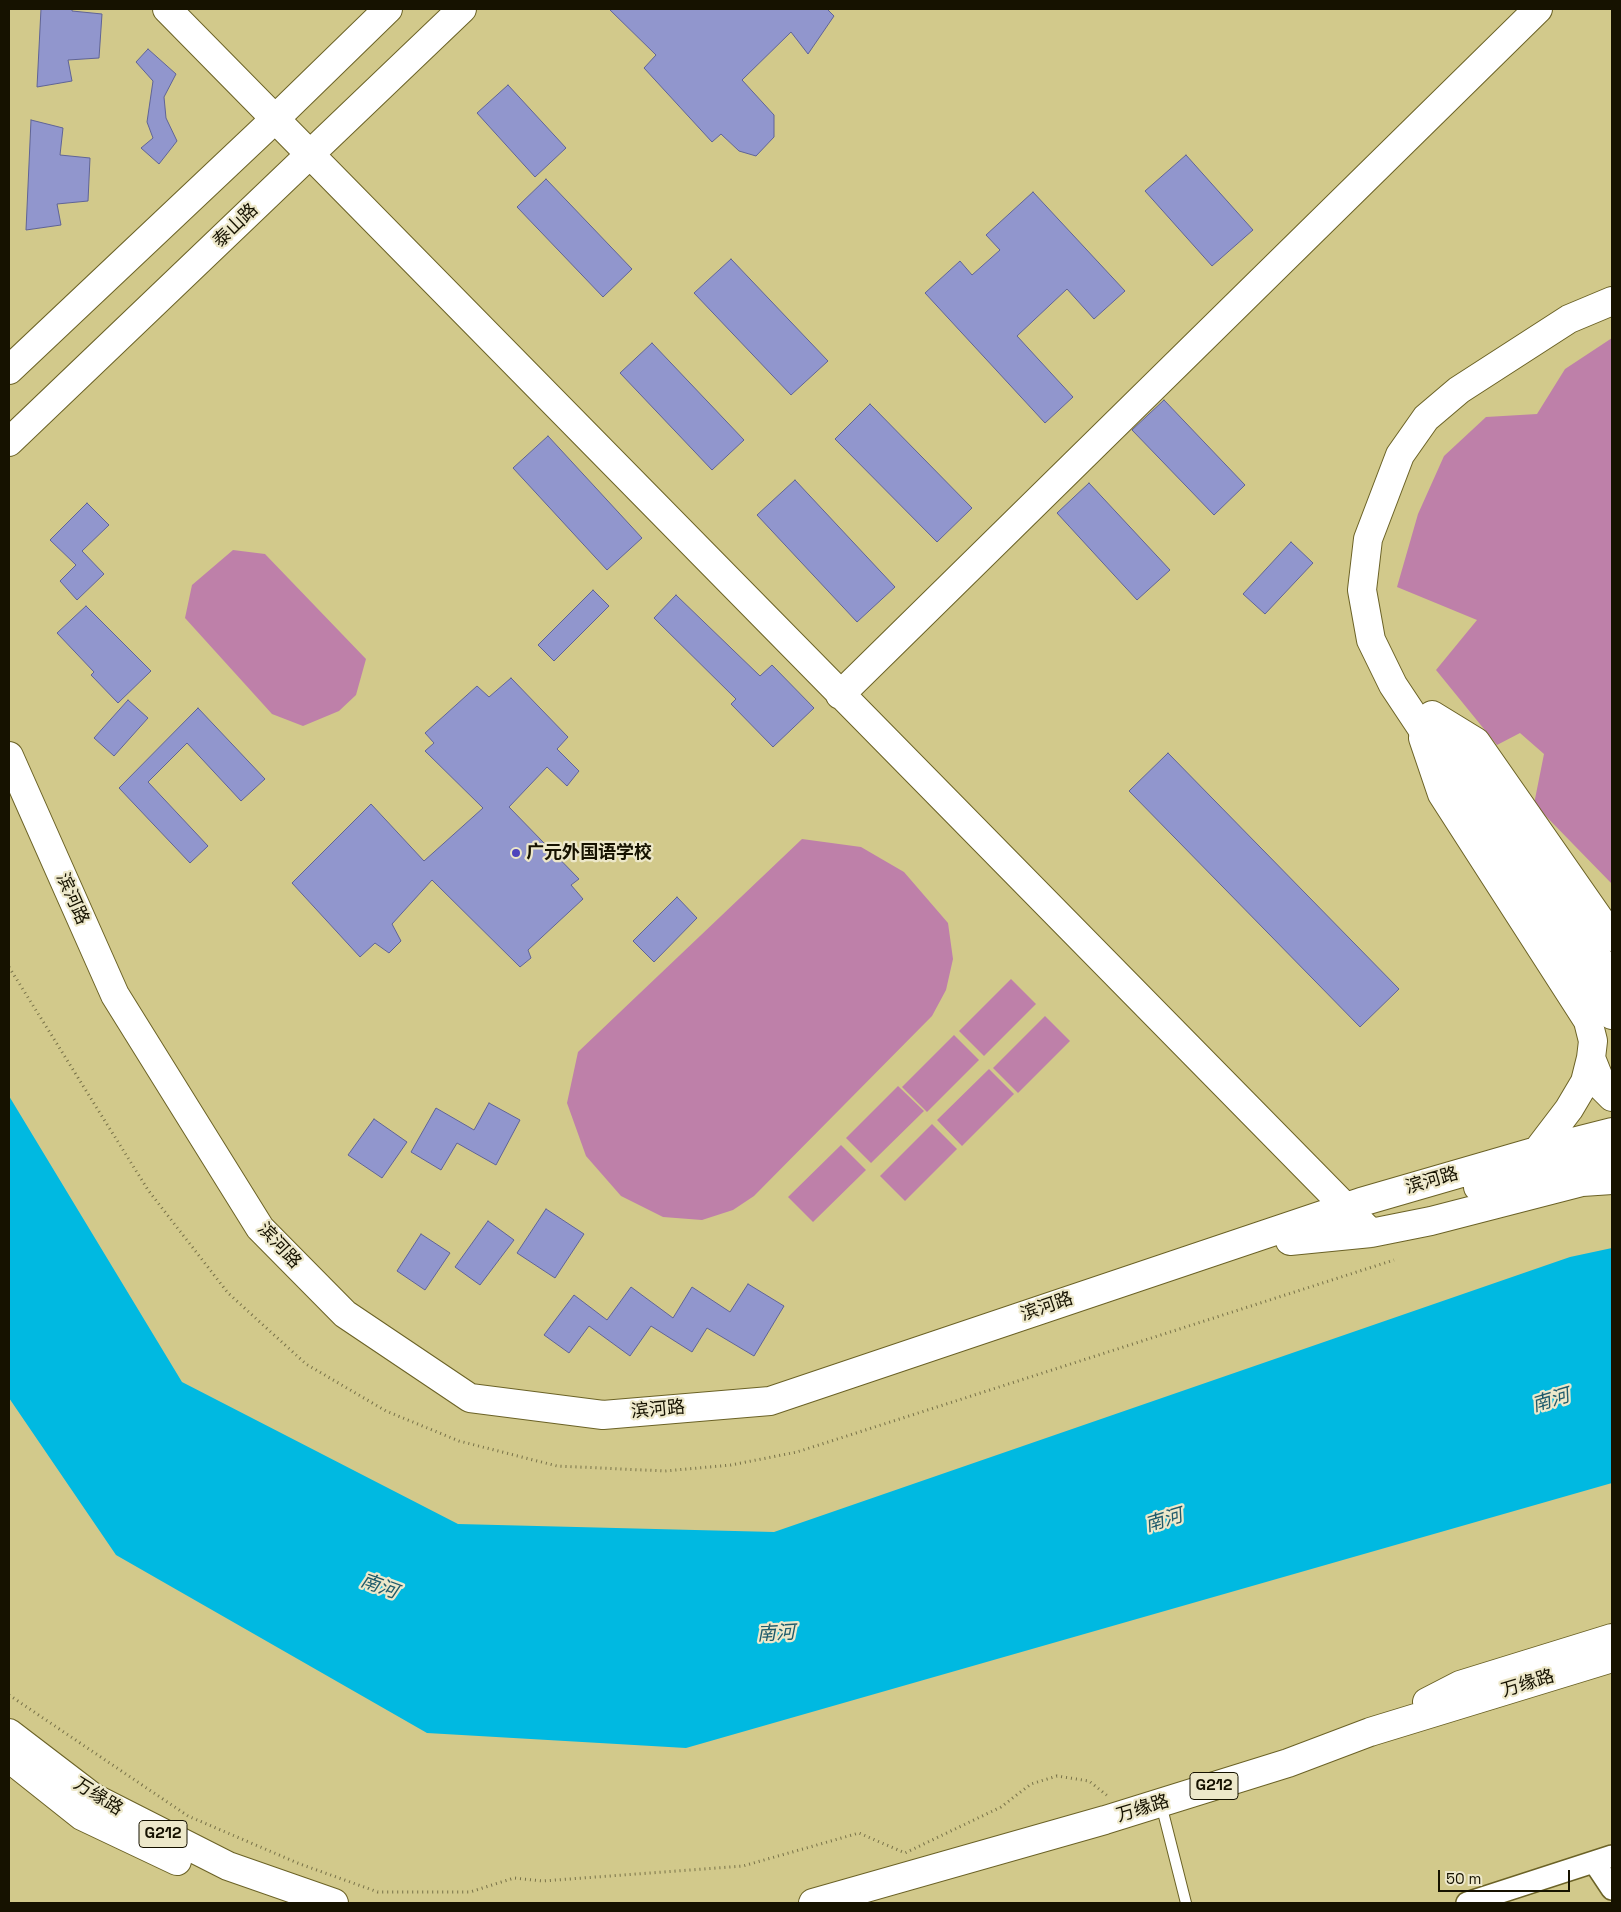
<!DOCTYPE html>
<html>
<head>
<meta charset="utf-8">
<style>
	body { margin:0 }
	#map { position:relative; width:1621px; height:1912px; overflow:hidden; background:#d2c98b; font-family:"Space Grotesk",sans-serif }
	canvas { display:block }
	.frame { position:absolute; inset:0; border:10px solid #161200; pointer-events:none }
	.scale { position:absolute; left:1438px; top:1870px; width:132px; height:22px; box-sizing:border-box; border:2px solid #161200; border-top:0; padding-left:6px; font-size:15px; line-height:18px; white-space:nowrap; color:#161200; -webkit-text-stroke:4px #ede8ca; paint-order:stroke }
</style>
</head>
<body>
<div id="map">
<canvas width="1621" height="1912"></canvas>
<div class="frame"></div>
<div class="scale">50 m</div>
</div>
<script>
const c = document.querySelector('canvas').getContext('2d');
c.lineJoin = 'round';
function fill(path, color) {
  c.fillStyle = color;
  c.fill(path, 'evenodd');
}
function toPath(rows) {
  const path = new Path2D();
  for (const r of rows) {
    path.moveTo(r[0], r[1]);
    for (let i = 2; i < r.length; i += 2) path.lineTo(r[i], r[i + 1]);
  }
  return path;
}
function strokePath(path, color, width, dash) {
  c.strokeStyle = color;
  c.lineWidth = width;
  c.lineCap = dash ? 'butt' : 'round';
  c.setLineDash(dash || []);
  c.stroke(path);
}
function label(font, color, halo, rows, align = 'center') {
  c.font = font + ' "Space Grotesk","Noto Sans SC",sans-serif';
  c.lineWidth = 4.5;
  c.setLineDash([]);
  c.textBaseline = 'middle';
  c.strokeStyle = halo;
  c.fillStyle = color;
  for (const [text, x, y, turn = 0] of rows) {
    c.save();
    c.translate(x, y);
    c.rotate((+turn || 0) * Math.PI / 180);
    c.textAlign = isNaN(turn) ? turn : align;
    if (halo) c.strokeText(text, 0, 0);
    c.fillText(text, 0, 0);
    c.restore();
  }
}
fill(toPath([
	[1612,338,1612,884,1534,804,1544,754,1520,733,1497,745,1436,670,1477,620,1397,587,1418,514,1444,456,1486,417,1537,414,1565,369],
	[233,550,265,554,366,659,356,695,339,711,303,726,272,714,185,618,192,585],
	[802,839,861,847,904,872,948,923,953,959,946,990,932,1016,754,1196,733,1210,702,1220,663,1217,621,1196,586,1156,567,1103,578,1052],
	[1011,979,1036,1004,984,1056,959,1031],
	[1045,1016,1070,1041,1018,1093,993,1068],
	[954,1035,979,1060,927,1112,902,1087],
	[989,1069,1014,1094,962,1146,937,1120],
	[898,1086,924,1111,871,1163,846,1138],
	[932,1124,957,1149,905,1201,880,1176],
	[841,1145,866,1170,813,1222,788,1197]
]), '#be80a9');
fill(toPath([
	[9,1096,182,1382,458,1524,774,1532,1570,1257,1612,1248,1612,1483,686,1748,427,1733,116,1555,9,1398]
]), '#00b9e1');
const building = toPath([
	[41,9,72,9,72,11,102,14,99,58,68,60,72,81,37,87,41,9],
	[609,9,827,9,834,16,808,54,791,32,742,80,774,115,774,137,756,156,739,151,721,134,712,142,644,68,656,55,609,9],
	[148,49,176,74,164,97,166,118,177,141,159,164,141,148,153,138,147,122,153,81,136,62,148,49],
	[508,85,566,148,535,177,477,113,508,85],
	[31,120,63,128,60,155,90,158,88,201,57,204,61,225,26,230,31,120],
	[1186,155,1253,230,1212,266,1145,191,1186,155],
	[546,179,632,269,603,297,517,207,546,179],
	[1033,192,1125,291,1094,319,1067,289,1017,336,1073,397,1045,423,925,293,960,261,972,275,1000,250,986,235,1033,192],
	[731,259,828,361,791,395,694,293,731,259],
	[652,343,744,440,712,470,620,373,652,343],
	[1164,400,1245,485,1214,515,1132,430,1164,400],
	[870,404,972,508,937,542,835,439,870,404],
	[548,436,642,538,607,570,513,468,548,436],
	[795,480,895,587,857,622,757,515,795,480],
	[1089,483,1170,570,1137,600,1057,513,1089,483],
	[87,503,109,525,82,551,104,574,77,600,60,581,76,565,50,540,87,503],
	[1291,542,1313,563,1265,614,1243,594,1291,542],
	[593,590,609,606,554,661,538,645,593,590],
	[676,595,760,676,772,665,814,708,773,747,731,704,736,699,654,618,676,595],
	[86,606,151,671,118,703,91,675,94,672,57,633,86,606],
	[511,678,568,737,557,749,579,771,567,786,547,767,509,807,579,879,571,885,583,899,528,950,531,958,520,967,432,880,392,924,401,941,389,953,375,943,360,957,292,883,371,804,424,861,483,808,425,751,434,743,425,733,477,686,489,697,511,678],
	[128,700,148,718,114,756,94,738,128,700],
	[198,708,265,779,241,801,187,743,148,782,208,846,190,863,119,788,198,708],
	[1168,753,1399,989,1360,1027,1129,791,1168,753],
	[677,897,697,918,654,962,633,941,677,897],
	[489,1103,520,1120,496,1165,457,1143,441,1170,411,1152,436,1108,474,1130,489,1103],
	[374,1119,407,1142,382,1178,348,1155,374,1119],
	[546,1209,584,1234,555,1278,517,1253,546,1209],
	[488,1221,514,1240,480,1285,455,1267,488,1221],
	[421,1234,450,1253,425,1290,397,1271,421,1234],
	[748,1284,784,1306,754,1356,707,1328,692,1352,651,1326,630,1356,589,1326,569,1353,544,1335,574,1295,607,1320,631,1287,673,1318,692,1287,730,1312,748,1284]
]);
fill(building, '#9196cd');
strokePath(building, '#5f6396', 1);
const lane = toPath([
	[1164,1816,1186,1903]
]);
const street = toPath([
	[1594,1862,1612,1889],
	[1467,1903,1612,1856]
]);
const secondary = toPath([
	[167,9,1371,1233],
	[9,370,276,118,388,9],
	[9,442,462,9],
	[840,695,1538,9],
	[1432,715,1476,742,1612,937],
	[1423,738,1442,794,1588,1021,1593,1041,1591,1058,1585,1082,1569,1109,1537,1151],
	[9,756,115,995,260,1228,345,1314,470,1398,603,1415,770,1401,1361,1202,1537,1151,1612,1132],
	[1591,1058,1603,1088,1612,1097],
	[1478,1187,1612,1153],
	[1290,1241,1371,1233,1431,1221,1582,1182,1612,1180]
]);
const primary = toPath([
	[1612,301,1569,319,1459,390,1426,418,1400,455,1368,539,1362,590,1371,640,1393,685,1612,1015],
	[1452,742,1476,773,1612,979]
]);
const highway = toPath([
	[1427,1702,1460,1685,1612,1638],
	[9,1733,94,1798,228,1866,334,1903],
	[9,1758,82,1816,177,1861],
	[813,1903,1105,1820,1288,1763,1370,1732,1612,1658]
]);
strokePath(lane, '#6b6226', 12);
strokePath(street, '#6b6226', 24);
strokePath(secondary, '#6b6226', 30);
strokePath(primary, '#6b6226', 30);
strokePath(highway, '#6b6226', 30);
strokePath(toPath([
	[9,967,148,1190,228,1293,306,1364,386,1411,459,1441,557,1466,665,1471,731,1465,797,1452,1394,1260],
	[9,1695,188,1816,300,1864,378,1892,470,1892,514,1878,543,1881,743,1866,859,1833,905,1853,1001,1807,1031,1784,1057,1776,1089,1781,1109,1797]
]), '#777148', 3, [1, 4]);
strokePath(lane, '#fff', 10);
strokePath(street, '#fff', 21);
strokePath(secondary, '#fff', 28);
strokePath(primary, '#fff', 28);
strokePath(highway, '#fff', 28);
for (const [x, y, r, color] of [
	[516,853,5,"#4e45bc"]
]) {
  const dot = new Path2D();
  dot.arc(x, y, r, 0, 2 * Math.PI);
  c.fillStyle = color;
  c.fill(dot);
  strokePath(dot, '#ede8ca', 2);
}
for (const [x, y, w] of [
	[1214,1786,48],
	[163,1834,48]
]) {
  const box = new Path2D();
  box.roundRect(x - w / 2, y - 13.5, w, 27, 4);
  c.fillStyle = '#ede8ca';
  c.fill(box);
  strokePath(box, '#161200', 1);
}
label('bold 16px', '#161200', null, [
	["G212",1214,1786],
	["G212",163,1834]
]);
label('18px', '#161200', '#ede8ca', [
	["泰山路",236,226,-44],
	["滨河路",72,899,66],
	["滨河路",1432,1181,-16],
	["滨河路",279,1246,47],
	["滨河路",1047,1307,-19],
	["滨河路",658,1410,-5],
	["万缘路",1528,1684,-17],
	["万缘路",98,1797,32],
	["万缘路",1143,1809,-17]
]);
label('bold 18px', '#161200', '#ede8ca', [
	["广元外国语学校",526,853]
], 'left');
label('italic 19px', '#205b6b', '#ede8ca', [
	["南河",1551,1401,-17],
	["南河",1164,1521,-17],
	["南河",379,1587,20],
	["南河",776,1634,-3]
]);
</script>
</body>
</html>
